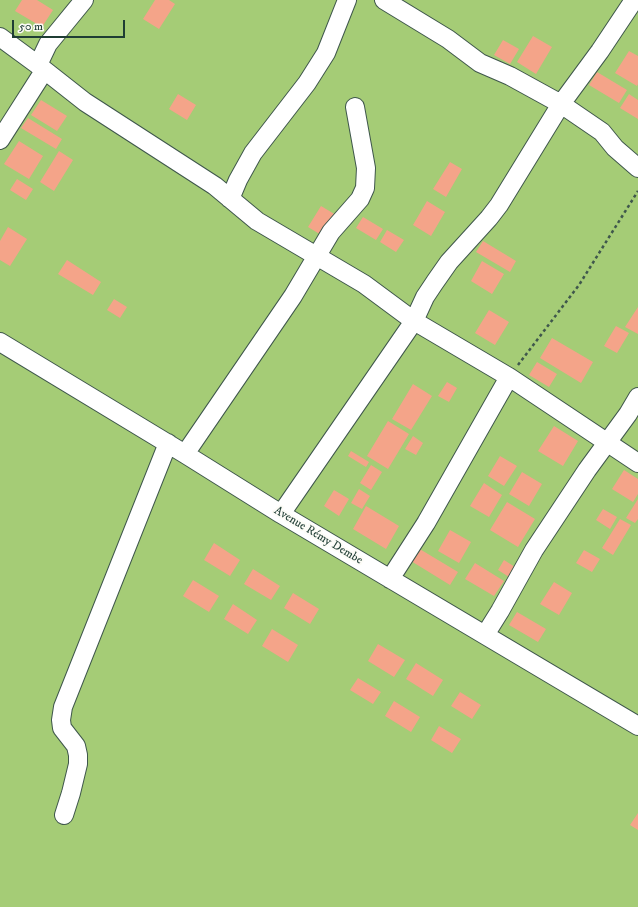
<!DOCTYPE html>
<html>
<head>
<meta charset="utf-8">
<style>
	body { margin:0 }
	#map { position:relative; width:638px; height:907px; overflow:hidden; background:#f4e9d2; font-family:"IM FELL DW Pica",serif }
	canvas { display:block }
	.scale { position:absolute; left:12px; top:20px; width:113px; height:18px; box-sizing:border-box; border:2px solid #1f3d34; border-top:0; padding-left:5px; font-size:12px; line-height:14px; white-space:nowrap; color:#1f3d34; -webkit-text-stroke:3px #fdfcf7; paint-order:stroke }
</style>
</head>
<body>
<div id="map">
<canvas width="638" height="907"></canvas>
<div class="scale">50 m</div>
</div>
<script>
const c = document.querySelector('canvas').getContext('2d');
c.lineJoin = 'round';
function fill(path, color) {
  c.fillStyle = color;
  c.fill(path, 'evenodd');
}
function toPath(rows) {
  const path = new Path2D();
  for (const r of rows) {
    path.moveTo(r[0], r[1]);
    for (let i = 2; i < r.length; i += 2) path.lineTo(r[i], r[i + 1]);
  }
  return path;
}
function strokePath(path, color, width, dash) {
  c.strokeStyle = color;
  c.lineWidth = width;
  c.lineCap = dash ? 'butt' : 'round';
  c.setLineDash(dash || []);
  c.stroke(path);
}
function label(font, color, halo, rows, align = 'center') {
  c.font = font + ' "IM FELL DW Pica",serif';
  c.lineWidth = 4;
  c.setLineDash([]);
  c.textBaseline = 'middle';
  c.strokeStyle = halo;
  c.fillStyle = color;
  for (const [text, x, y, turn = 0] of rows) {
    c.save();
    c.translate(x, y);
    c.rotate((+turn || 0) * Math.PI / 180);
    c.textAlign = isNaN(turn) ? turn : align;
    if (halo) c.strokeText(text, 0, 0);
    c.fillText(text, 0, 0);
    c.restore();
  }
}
fill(toPath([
	[0,0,638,0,638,907,0,907]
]), '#a5cc76');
fill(toPath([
	[22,0,37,0,53,10,42,27,15,11],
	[155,0,169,0,175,4,159,29,143,19],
	[533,36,552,47,536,74,517,62],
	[503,40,519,49,510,64,494,55],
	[629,51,638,56,638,84,637,86,615,73],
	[597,72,627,90,619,103,589,85],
	[178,94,196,105,187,120,169,109],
	[629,94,638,100,638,119,620,108],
	[41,100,67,116,57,131,31,115],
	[28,118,62,139,56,149,21,128],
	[19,141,43,156,29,179,4,164],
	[59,151,73,160,54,191,40,182],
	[450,162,462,169,446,197,433,189],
	[17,179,33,189,26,200,10,190],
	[427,201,445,212,431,236,413,225],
	[321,206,336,215,323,236,308,227],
	[363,217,383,229,376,240,356,228],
	[8,227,27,239,10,266,0,260,0,241],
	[387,230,404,240,396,252,380,242],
	[483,241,516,261,510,272,476,252],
	[67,260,101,282,93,295,58,274],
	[482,261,504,274,492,294,471,281],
	[114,299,127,307,120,318,107,310],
	[638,307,638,334,625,327],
	[489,310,509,322,495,345,475,333],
	[616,326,629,333,617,353,604,346],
	[552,338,593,362,581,383,540,358],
	[537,362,557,374,549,387,529,375],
	[447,382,457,388,449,402,438,396],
	[413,384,432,396,411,430,392,419],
	[388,421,409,434,388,469,367,456],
	[554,426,578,441,563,466,538,451],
	[413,436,423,443,416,455,405,449],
	[351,451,369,462,366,467,348,456],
	[500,456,517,466,504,486,488,476],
	[371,465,382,472,371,490,360,483],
	[624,470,638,479,638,494,633,502,612,489],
	[522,472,542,484,529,506,509,494],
	[484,483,502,495,489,517,470,506],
	[359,489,370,496,362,509,351,503],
	[334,490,349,499,339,516,324,506],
	[638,499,638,519,635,523,626,518],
	[507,502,535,519,518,547,490,530],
	[366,506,399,526,386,549,353,529],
	[603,509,617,517,610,529,596,520],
	[620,519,631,525,613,555,602,548],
	[450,530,471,542,459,563,438,551],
	[214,543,240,560,230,576,204,560],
	[418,548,458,572,450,585,411,561],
	[584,550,600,559,592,572,576,563],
	[504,560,515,567,509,577,498,570],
	[475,563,504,581,494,596,465,579],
	[253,569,280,586,271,600,244,584],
	[193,580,219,596,209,612,183,596],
	[554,582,572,593,559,615,540,604],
	[293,593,319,609,310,624,284,608],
	[233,604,257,620,248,634,224,619],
	[517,612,546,629,538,642,509,625],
	[272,629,298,645,288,662,262,646],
	[378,644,405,660,394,677,368,661],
	[416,663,443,680,433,696,406,679],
	[358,678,381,692,373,704,350,690],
	[460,692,481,705,472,719,451,706],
	[394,701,420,717,411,732,385,716],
	[439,726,461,739,452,753,431,740],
	[638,813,638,830,630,825]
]), '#f4a489');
const minor = toPath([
	[384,0,448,39,480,63,510,76,561,104,602,132,615,148,638,168],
	[0,37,38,65,85,102,215,186,257,221,364,284,414,321,509,377,638,463],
	[38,65,48,44,84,0],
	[0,140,44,71],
	[230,199,238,180,253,153,307,83,326,53,347,0],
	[0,342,185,454,281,514,638,726],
	[185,454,293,296,331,232,360,199,365,188,366,168,355,107],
	[281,514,414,321,425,297,435,282,449,262,489,218,499,205,561,104,600,51,634,0],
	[390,579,426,523,509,377],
	[485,635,500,611,534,550,587,470,628,414,638,397],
	[64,815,71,793,78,764,78,755,76,746,62,728,61,720,63,707,168,443]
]);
strokePath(minor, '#3f574c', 20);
strokePath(toPath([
	[518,365,579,285,638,191]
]), '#3f574c', 2.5, [3, 3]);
strokePath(minor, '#fff', 18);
label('12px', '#1f3d34', '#fdfcf7', [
	["Avenue Rémy Dembe",318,536,31]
]);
</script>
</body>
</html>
